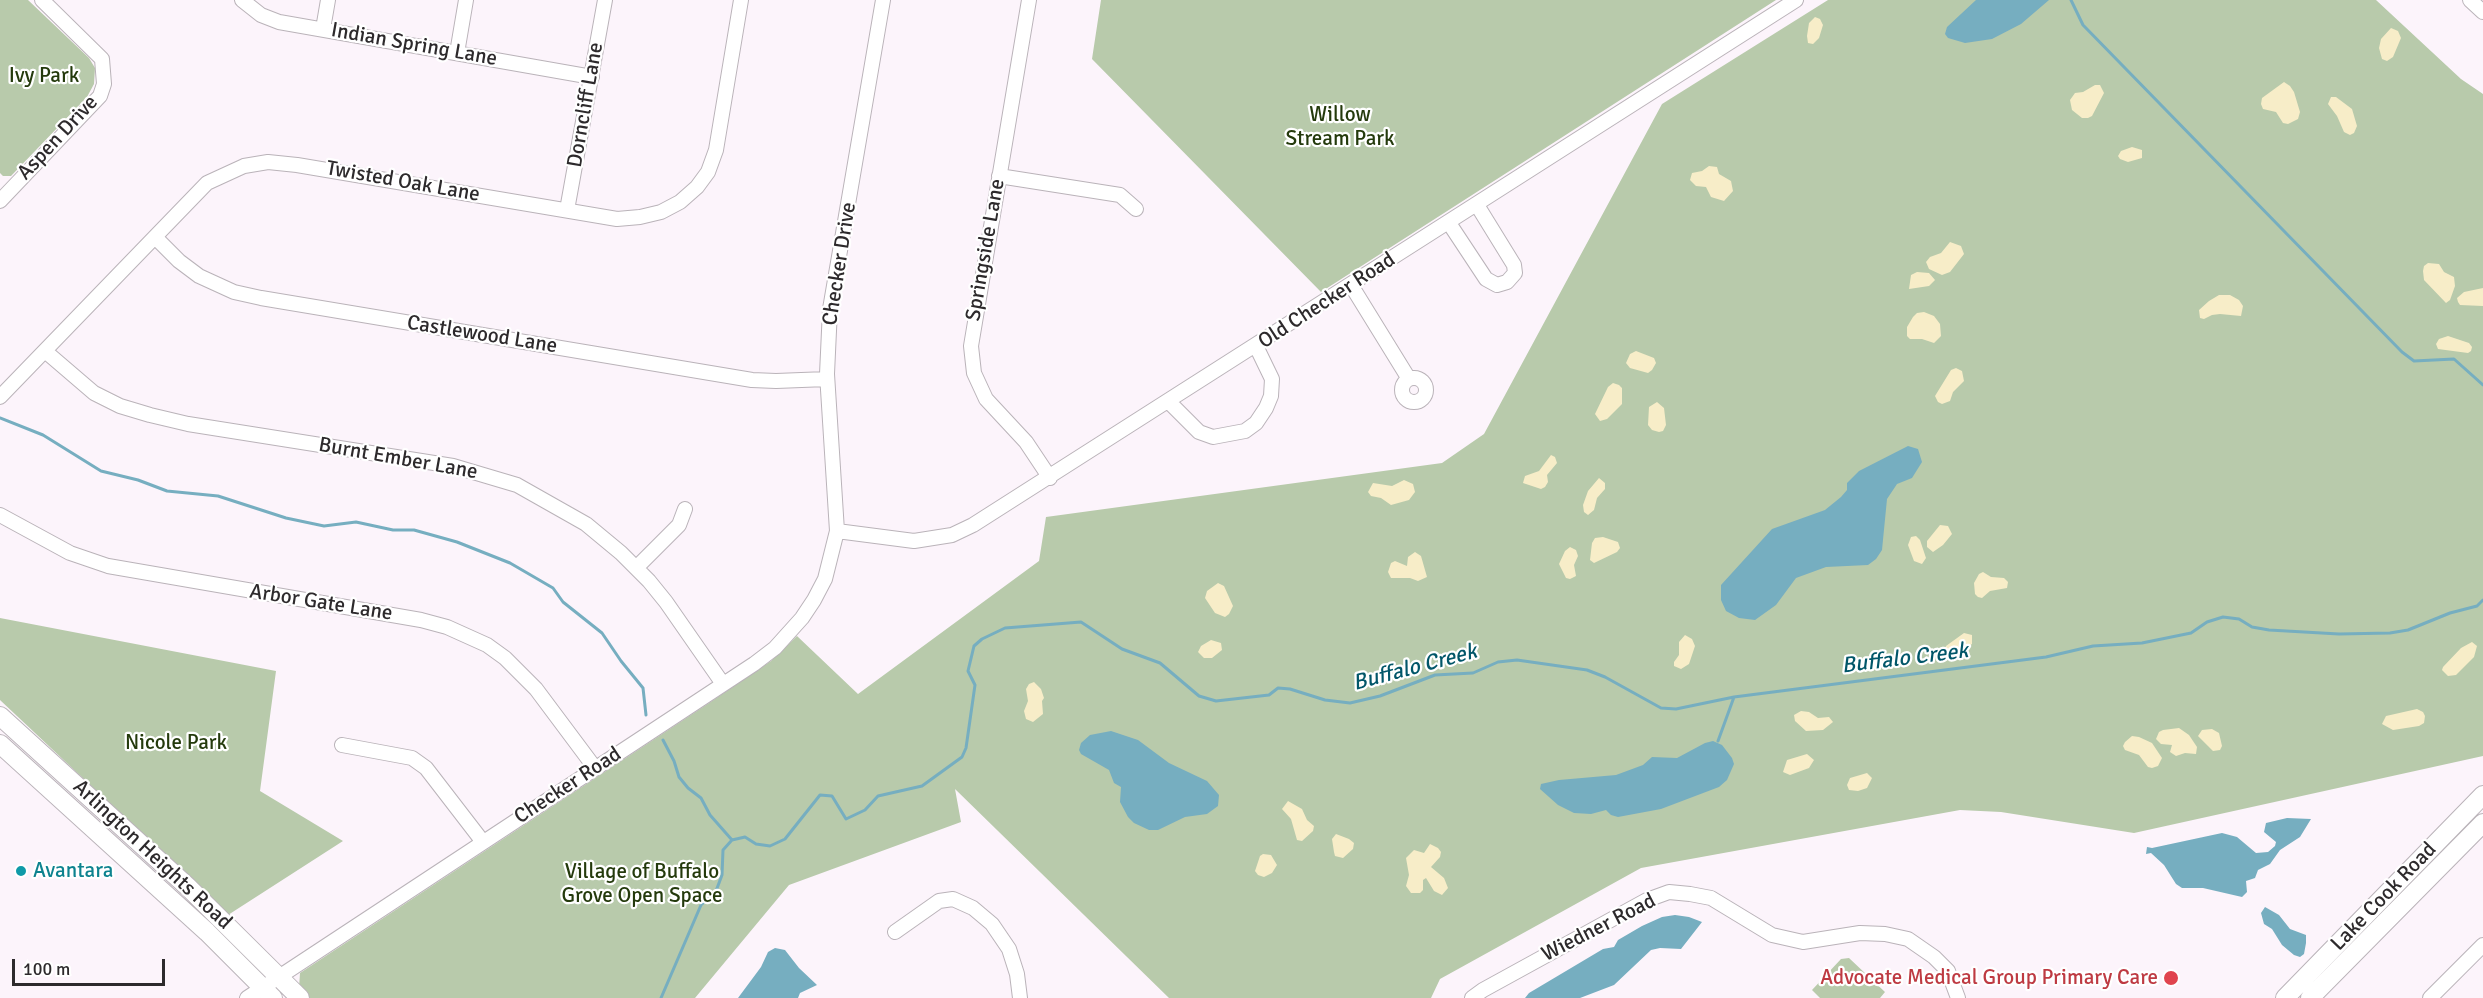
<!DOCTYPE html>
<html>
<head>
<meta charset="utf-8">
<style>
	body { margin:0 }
	#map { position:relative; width:2483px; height:998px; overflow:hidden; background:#fcf4fb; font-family:Signika,sans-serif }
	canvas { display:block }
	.scale { position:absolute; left:12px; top:959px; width:153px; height:27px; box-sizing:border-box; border:3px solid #2d2a2c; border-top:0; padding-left:8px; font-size:18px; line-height:21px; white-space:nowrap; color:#2d2a2c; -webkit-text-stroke:4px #fff; paint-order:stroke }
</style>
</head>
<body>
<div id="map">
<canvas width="2483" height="998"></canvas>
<div class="scale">100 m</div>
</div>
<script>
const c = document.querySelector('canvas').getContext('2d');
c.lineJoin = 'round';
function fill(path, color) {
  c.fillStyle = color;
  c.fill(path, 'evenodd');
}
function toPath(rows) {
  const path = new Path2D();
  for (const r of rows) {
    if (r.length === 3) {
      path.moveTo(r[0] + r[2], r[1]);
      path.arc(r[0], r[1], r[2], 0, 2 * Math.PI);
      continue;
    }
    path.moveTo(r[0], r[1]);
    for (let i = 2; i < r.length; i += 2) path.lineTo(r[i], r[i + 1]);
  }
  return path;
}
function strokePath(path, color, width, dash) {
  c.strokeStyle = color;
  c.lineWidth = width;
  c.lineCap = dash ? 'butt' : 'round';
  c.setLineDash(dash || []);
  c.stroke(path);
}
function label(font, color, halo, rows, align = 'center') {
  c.font = font + ' Signika,sans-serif';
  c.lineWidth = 4.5;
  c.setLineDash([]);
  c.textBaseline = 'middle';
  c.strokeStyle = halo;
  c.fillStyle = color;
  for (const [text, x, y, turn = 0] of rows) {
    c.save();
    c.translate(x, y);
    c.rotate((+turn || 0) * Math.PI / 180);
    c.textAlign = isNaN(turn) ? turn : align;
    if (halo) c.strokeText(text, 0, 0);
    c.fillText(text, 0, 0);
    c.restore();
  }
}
fill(toPath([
	[0,0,28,0,89,58,95,68,94,84,87,97,11,176,3,176,0,173],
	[1101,0,1776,0,1321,292,1092,59],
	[1828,0,2376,0,2461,79,2483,94,2483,756,2134,833,2001,812,1960,810,1641,868,1440,979,1431,998,1169,998,955,789,961,822,789,885,695,998,309,998,299,988,300,973,709,703,771,661,797,636,858,694,1039,561,1046,517,1442,463,1484,434,1662,104],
	[0,618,276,671,260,791,343,841,228,915,0,700],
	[1849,958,1885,992,1880,998,1820,998,1812,990,1841,959]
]), '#b8caab');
fill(toPath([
	[1815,17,1820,19,1823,25,1819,38,1813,44,1808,43,1807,36,1809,23],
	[2391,28,2398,31,2401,38,2393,57,2387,61,2382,59,2379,48,2381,39],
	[2284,82,2290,86,2294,92,2300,112,2298,119,2288,124,2283,123,2276,112,2263,109,2261,104,2262,98],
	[2095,85,2100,85,2104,93,2092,116,2088,118,2082,118,2072,110,2070,100,2075,93,2083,92],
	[2331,97,2336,97,2352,109,2357,126,2354,133,2350,135,2344,132,2337,116,2328,104],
	[2132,147,2142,150,2142,158,2128,162,2120,159,2118,156,2121,151],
	[1709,166,1717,167,1719,174,1731,181,1733,191,1724,201,1711,197,1706,187,1696,186,1690,180,1692,173,1702,171],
	[1950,242,1961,246,1964,254,1950,272,1942,275,1929,269,1926,262,1930,257,1941,253],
	[2428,263,2439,264,2444,272,2454,277,2455,286,2450,300,2446,303,2424,280,2423,271,2424,266],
	[1917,272,1929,273,1935,280,1929,286,1909,289,1911,275],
	[2483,288,2483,306,2460,305,2458,302,2457,298,2464,292],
	[2219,295,2230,295,2239,300,2243,306,2241,316,2220,314,2212,315,2204,319,2200,318,2199,310,2209,301],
	[1924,312,1934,316,1940,324,1941,336,1934,343,1922,339,1910,339,1907,336,1907,327,1913,317,1917,313],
	[2448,336,2469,343,2472,347,2471,351,2468,353,2438,349,2436,344,2439,339],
	[1636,351,1654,358,1656,363,1652,370,1648,373,1630,368,1626,363,1630,354],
	[1956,368,1962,371,1964,381,1953,392,1950,401,1942,404,1938,402,1935,396,1951,370],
	[1613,383,1619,385,1622,388,1622,404,1607,419,1600,421,1595,414,1608,387],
	[1657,402,1664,408,1666,425,1663,431,1659,432,1652,430,1648,425,1649,407],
	[1551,455,1555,457,1557,463,1547,475,1548,482,1545,487,1541,489,1523,483,1525,476,1539,471],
	[1599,478,1605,483,1605,489,1597,498,1594,510,1588,515,1584,512,1583,505,1588,491],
	[1404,480,1413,484,1415,492,1409,500,1391,505,1381,498,1371,496,1368,492,1373,483,1392,486],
	[1940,525,1948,526,1952,534,1943,545,1933,552,1927,547,1927,541],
	[1916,536,1920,540,1926,558,1922,564,1914,561,1908,545,1911,537],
	[1603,537,1618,542,1620,548,1617,552,1594,563,1590,560,1592,543,1595,538],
	[1570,547,1576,550,1578,556,1574,565,1576,576,1570,579,1566,578,1559,564,1565,551],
	[1415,552,1421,556,1427,577,1418,581,1410,578,1391,578,1388,572,1391,563,1395,561,1407,566,1408,557],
	[1983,572,1991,577,2004,578,2008,582,2007,588,1990,591,1982,598,1978,597,1975,594,1974,583,1979,574],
	[1218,583,1224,586,1233,606,1229,614,1225,617,1215,613,1205,598,1207,591],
	[1964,633,1972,635,1972,644,1954,656,1944,654,1946,646],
	[1685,635,1692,639,1695,646,1689,664,1681,669,1674,666,1674,662,1679,655,1679,642],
	[1211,640,1221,643,1222,650,1212,658,1204,658,1198,652,1201,646],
	[2472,642,2477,646,2474,657,2456,675,2448,676,2442,670,2443,667,2461,648],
	[1034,682,1041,689,1044,698,1042,701,1043,714,1033,722,1026,719,1024,711,1028,701,1026,689,1029,684],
	[2417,709,2423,712,2425,716,2424,723,2419,726,2393,730,2382,724,2386,716],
	[1801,711,1809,712,1818,718,1829,717,1833,722,1823,730,1806,731,1795,721,1794,715],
	[2179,728,2189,735,2197,747,2196,754,2185,753,2176,756,2170,752,2172,745,2161,744,2156,739,2159,732,2163,730],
	[2212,729,2219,733,2222,746,2220,750,2213,751,2198,736,2202,730],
	[2132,736,2139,737,2152,743,2162,758,2158,766,2152,768,2148,767,2139,755,2125,750,2123,746,2125,742],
	[1807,754,1814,760,1809,768,1790,775,1783,772,1787,760],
	[1867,773,1872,778,1867,788,1858,791,1849,790,1847,785,1850,778],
	[1288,801,1302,809,1307,820,1314,826,1313,831,1302,841,1297,840,1291,819,1282,809],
	[1336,834,1349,839,1354,843,1353,849,1343,858,1335,856,1334,852,1332,839],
	[1430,844,1438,848,1441,852,1440,857,1431,867,1444,878,1448,888,1442,895,1434,891,1426,878,1423,880,1423,890,1420,893,1411,893,1406,886,1409,875,1406,858,1414,850,1424,853],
	[1263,854,1271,855,1277,865,1272,873,1264,877,1258,875,1255,871,1260,856]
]), '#f7edc8');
fill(toPath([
	[1976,0,2049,0,2021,24,1992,39,1965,43,1948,38,1945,34,1947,27],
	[1908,446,1918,449,1922,462,1912,478,1897,484,1887,499,1882,550,1876,559,1868,565,1826,567,1796,578,1776,605,1755,620,1739,618,1726,611,1721,600,1721,585,1772,529,1825,510,1841,497,1847,490,1847,483,1859,471],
	[1111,731,1138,740,1169,763,1207,781,1219,795,1218,806,1207,814,1185,817,1158,830,1149,830,1134,823,1128,817,1120,802,1121,787,1114,783,1109,770,1081,754,1079,750,1081,743,1090,735],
	[1713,741,1722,745,1732,758,1734,764,1727,780,1719,787,1661,809,1618,817,1611,815,1606,810,1591,814,1574,813,1558,805,1540,789,1541,784,1559,780,1616,775,1643,765,1652,757,1677,758,1705,743],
	[2287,818,2311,819,2300,837,2280,850,2270,864,2258,870,2255,878,2246,881,2247,892,2242,897,2203,888,2182,888,2176,884,2164,865,2151,853,2146,854,2147,847,2152,848,2222,833,2237,837,2256,853,2268,852,2275,846,2276,842,2264,832,2266,823],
	[2265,907,2279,915,2290,929,2306,935,2306,943,2304,954,2300,957,2294,955,2282,945,2272,929,2264,924,2261,913],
	[1675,915,1689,917,1702,922,1681,949,1660,948,1651,950,1614,985,1580,998,1525,998,1529,993,1603,949,1614,947,1618,940,1642,926,1662,917],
	[775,948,785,950,799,968,817,985,800,993,798,998,738,998,761,967,768,952]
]), '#76aec0');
strokePath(toPath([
	[2071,0,2083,25,2402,352,2414,361,2454,359,2483,385],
	[0,418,43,435,101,471,138,480,167,491,218,496,286,518,324,526,356,522,393,530,414,530,457,542,510,563,553,588,563,602,602,633,621,661,643,688,646,715],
	[663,740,674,761,679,777,688,788,701,798,710,815,732,840],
	[1718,741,1734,697],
	[661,998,701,905,716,891,722,875,723,850,732,840,745,837,756,844,770,846,785,839,820,795,832,796,846,819,865,810,878,796,922,786,962,757,966,748,975,685,968,671,974,646,982,639,1005,628,1081,622,1122,649,1160,663,1199,696,1216,701,1269,695,1278,688,1290,689,1325,700,1350,703,1380,696,1435,675,1473,673,1498,662,1517,660,1587,670,1605,677,1661,708,1676,709,1734,697,2046,657,2093,646,2142,643,2191,633,2207,622,2223,617,2239,619,2252,627,2269,630,2339,634,2390,633,2408,630,2450,613,2477,606,2483,600]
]), '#76aec0', 3);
const minor = toPath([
	[242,0,261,15,279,22,592,77],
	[1029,0,971,346,974,373,986,399,1026,442,1050,478],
	[2470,0,2483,12],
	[323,29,328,0],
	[457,53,466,0],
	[999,176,1120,195,1136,209],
	[0,201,100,96,104,84,102,59,42,0],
	[567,210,605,0],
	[1449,223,1486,279,1497,285,1507,282,1515,273,1514,265,1477,205],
	[155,237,179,261,199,276,234,292,261,298,752,380,776,381,827,379],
	[1351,285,1409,379],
	[45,351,94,393,120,406,150,415,188,424,453,466,517,485,586,524,621,553,649,581,666,602,723,684],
	[1414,390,12],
	[0,397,207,183,244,166,268,162,297,165,617,219,640,217,661,212,680,202,697,187,708,172,716,150,741,0],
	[1168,401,1199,432,1213,437,1245,431,1256,423,1266,408,1271,396,1272,379,1256,346],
	[0,515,70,553,108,566,421,620,447,627,487,645,505,658,536,689,595,768],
	[837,531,914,541,952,535,973,525,1796,0],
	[636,568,679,525,685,509],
	[342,745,412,758,426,768,483,842],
	[895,932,939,901,953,899,973,908,992,924,1009,949,1017,974,1020,998],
	[247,998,754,664,775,648,802,618,814,600,825,579,837,531,827,374,830,309,883,0],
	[1472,998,1483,990,1647,900,1669,892,1690,894,1711,898,1772,935,1803,942,1860,933,1885,934,1908,939,1934,957,1948,971,1958,998],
	[2430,998,2483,945]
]);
const major = toPath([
	[0,716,188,887,300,998],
	[0,744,207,932,273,998],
	[2285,998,2483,795],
	[2310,998,2483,823]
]);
strokePath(minor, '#bab3b9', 16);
strokePath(major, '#bab3b9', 20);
strokePath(minor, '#fff', 14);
strokePath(major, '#fff', 18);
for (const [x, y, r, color] of [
	[21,871,6,"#0f9aa8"],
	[2171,978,8,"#e0444e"]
]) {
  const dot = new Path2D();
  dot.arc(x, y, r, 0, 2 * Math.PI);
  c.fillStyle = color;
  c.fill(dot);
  strokePath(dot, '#fff', 2);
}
label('21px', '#2d2a2c', '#fff', [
	["Indian Spring Lane",414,45,10],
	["Dorncliff Lane",586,105,-80],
	["Aspen Drive",58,138,-47],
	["Twisted Oak Lane",403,182,10],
	["Springside Lane",986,250,-80],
	["Checker Drive",840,264,-81],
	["Old Checker Road",1327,301,-33],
	["Castlewood Lane",482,335,9],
	["Burnt Ember Lane",398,459,10],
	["Arbor Gate Lane",321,603,9],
	["Checker Road",568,786,-33],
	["Arlington Heights Road",152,855,43],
	["Lake Cook Road",2384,897,-46],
	["Wiedner Road",1599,928,-27]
]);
label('21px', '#243a0c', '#fff', [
	["Ivy Park",44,76],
	["Willow",1340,115],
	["Stream Park",1340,139],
	["Nicole Park",176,743],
	["Village of Buffalo",642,872],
	["Grove Open Space",642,896]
]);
label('21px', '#0d838f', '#fff', [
	["Avantara",33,871]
], 'left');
label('21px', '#be3a42', '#fff', [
	["Advocate Medical Group Primary Care",2158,978]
], 'right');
label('italic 22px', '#015669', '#fff', [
	["Buffalo Creek",1905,659,-7],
	["Buffalo Creek",1415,668,-15]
]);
</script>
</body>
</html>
